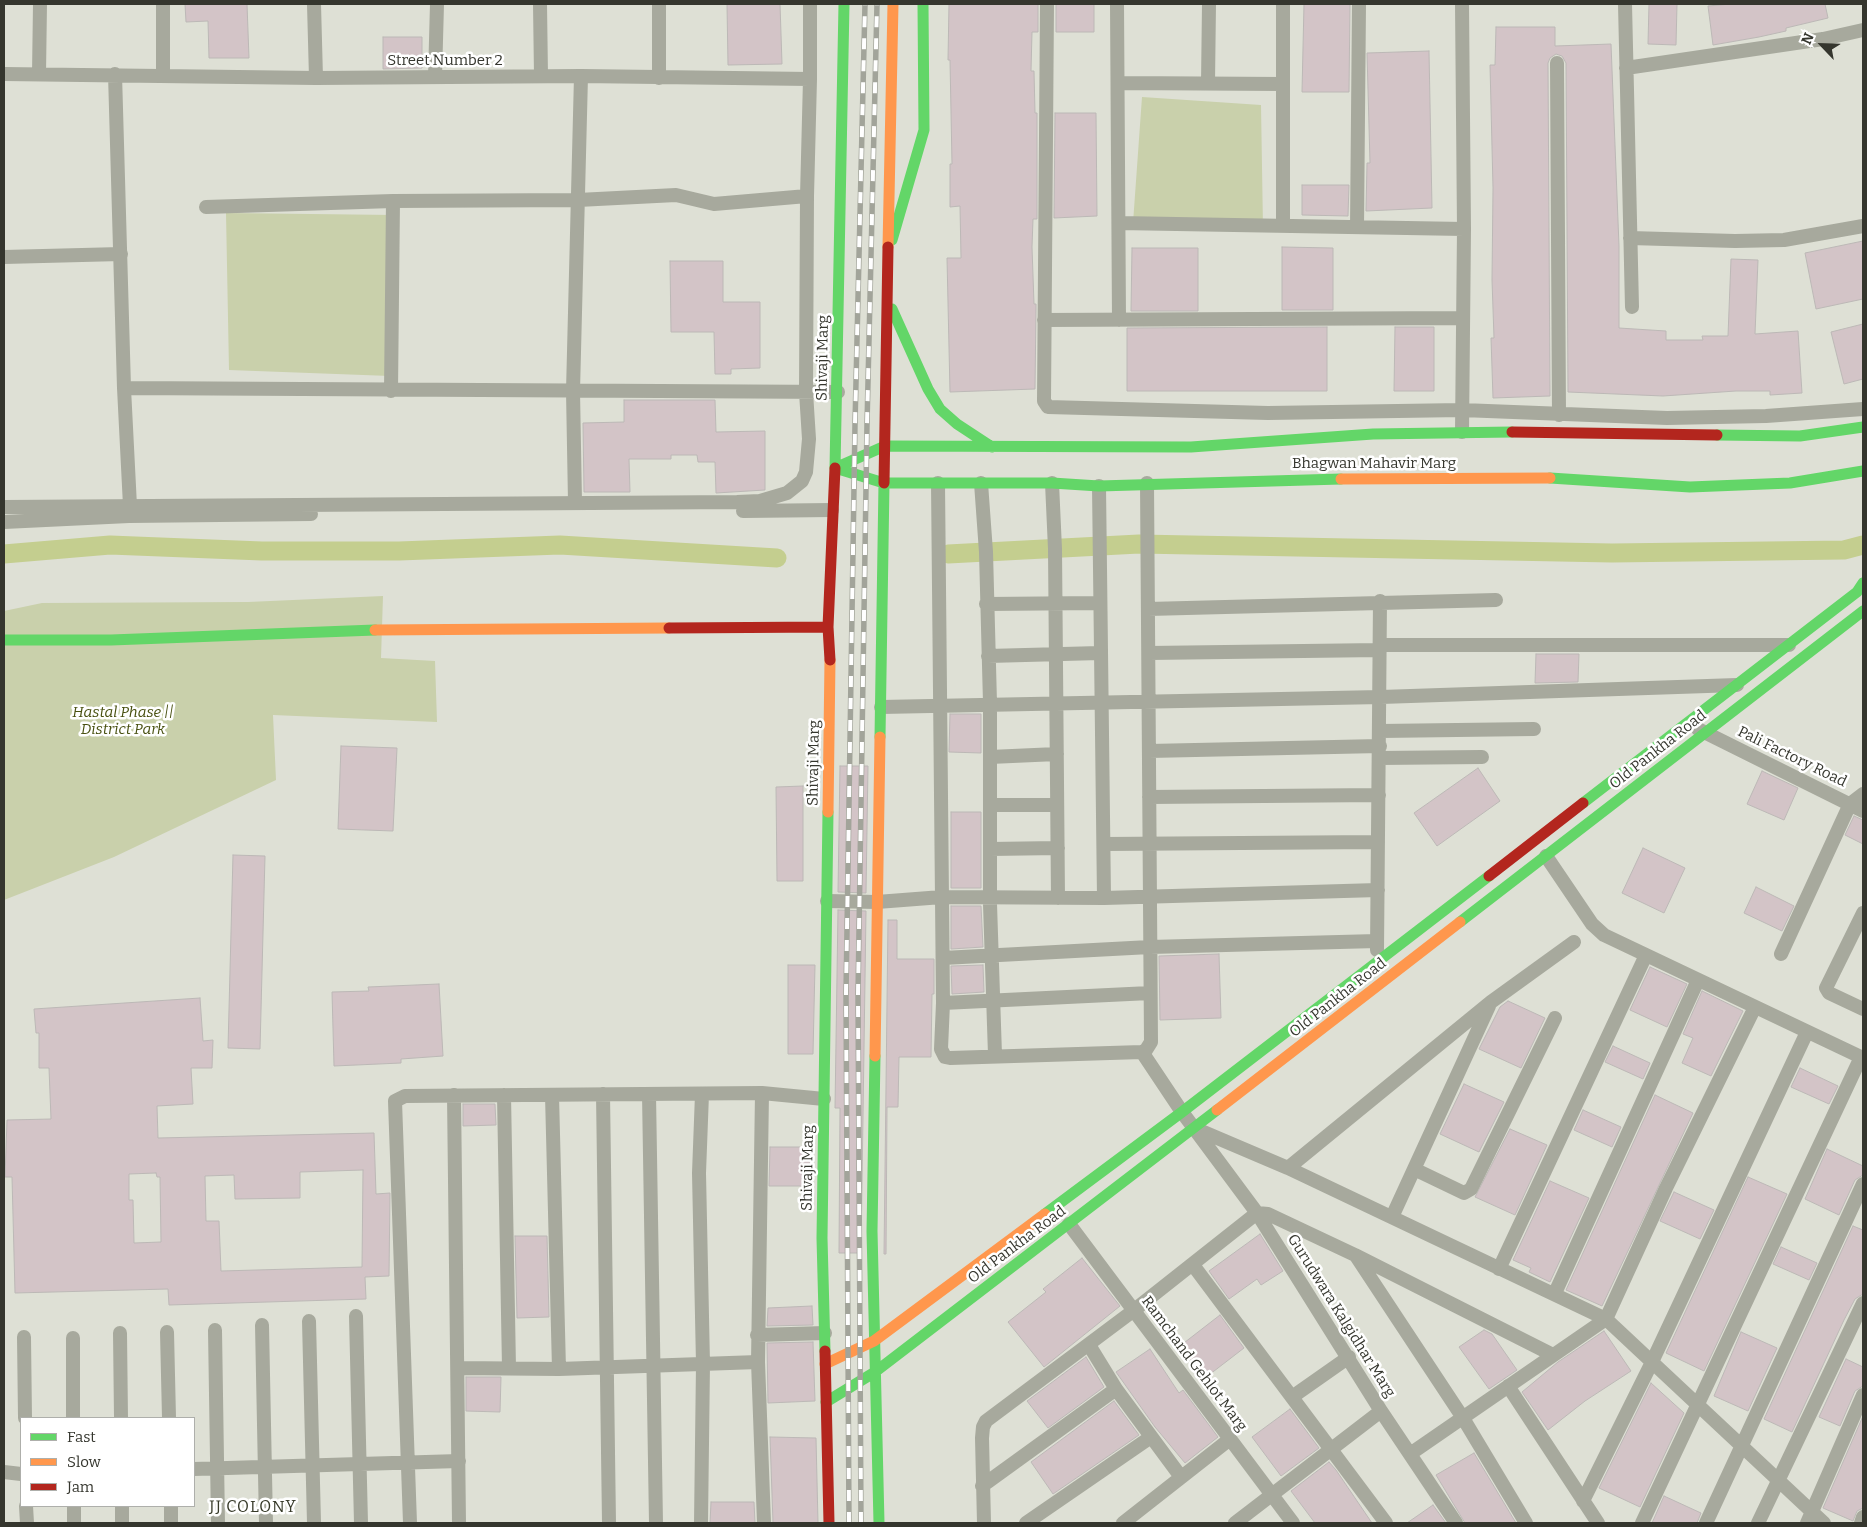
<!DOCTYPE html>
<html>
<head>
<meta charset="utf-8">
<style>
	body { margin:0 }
	#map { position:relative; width:1867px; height:1527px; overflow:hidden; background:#dee0d5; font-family:Bitter,serif }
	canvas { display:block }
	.frame { position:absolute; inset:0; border:5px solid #35362e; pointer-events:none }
	.legend { position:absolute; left:20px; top:1417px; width:175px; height:90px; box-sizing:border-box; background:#fff; border:1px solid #aeafab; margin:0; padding:6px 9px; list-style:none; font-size:15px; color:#35362e }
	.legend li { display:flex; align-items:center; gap:10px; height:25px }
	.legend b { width:25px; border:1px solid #aeafab }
	.north { position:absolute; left:1797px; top:20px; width:50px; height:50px; -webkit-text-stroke:4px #fff; paint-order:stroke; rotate:294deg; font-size:14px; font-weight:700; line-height:20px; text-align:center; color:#35362e }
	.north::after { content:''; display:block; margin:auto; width:18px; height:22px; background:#35362e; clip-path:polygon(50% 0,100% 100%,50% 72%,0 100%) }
</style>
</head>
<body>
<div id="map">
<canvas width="1867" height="1527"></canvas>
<div class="frame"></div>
<ul class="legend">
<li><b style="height:6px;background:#63d668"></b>Fast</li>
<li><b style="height:6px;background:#ff974d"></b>Slow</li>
<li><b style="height:6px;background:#b3261e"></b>Jam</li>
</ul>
<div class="north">N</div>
</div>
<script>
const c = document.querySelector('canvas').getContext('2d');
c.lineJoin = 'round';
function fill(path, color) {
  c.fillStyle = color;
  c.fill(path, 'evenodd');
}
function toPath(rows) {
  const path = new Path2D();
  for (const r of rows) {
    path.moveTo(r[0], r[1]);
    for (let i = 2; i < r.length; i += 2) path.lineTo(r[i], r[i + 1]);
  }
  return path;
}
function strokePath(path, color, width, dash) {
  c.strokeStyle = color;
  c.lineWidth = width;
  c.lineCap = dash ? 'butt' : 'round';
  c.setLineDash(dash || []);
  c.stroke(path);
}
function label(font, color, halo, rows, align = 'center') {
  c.font = font + ' Bitter,serif';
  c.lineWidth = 5;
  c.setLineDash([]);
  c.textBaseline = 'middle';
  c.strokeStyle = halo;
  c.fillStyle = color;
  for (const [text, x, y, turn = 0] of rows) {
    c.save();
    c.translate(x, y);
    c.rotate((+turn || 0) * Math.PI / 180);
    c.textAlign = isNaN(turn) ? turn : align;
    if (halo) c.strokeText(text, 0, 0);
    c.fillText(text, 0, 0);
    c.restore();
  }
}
fill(toPath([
	[1142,97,1261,105,1263,228,1133,223],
	[226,213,395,215,390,376,229,370],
	[383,596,381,658,435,661,437,722,273,715,276,780,114,857,4,900,4,611,42,603,248,602]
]), '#c9d0ab');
strokePath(toPath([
	[4,554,110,545,262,551,399,551,560,545,777,558],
	[948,554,1139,544,1612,553,1844,550,1863,545]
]), '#c4ce8f', 19);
const building = toPath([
	[185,4,247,4,249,58,209,58,208,21,186,22,185,4],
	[727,4,780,4,782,64,728,65,727,4],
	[949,4,1038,4,1038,32,1032,32,1031,71,1034,71,1035,113,1037,113,1037,219,1033,219,1032,247,1034,304,1036,304,1036,309,1035,389,950,392,947,258,961,258,960,206,950,207,950,164,952,164,950,60,948,60,949,4],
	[1056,4,1094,4,1094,32,1056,32,1056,4],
	[1304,4,1350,4,1349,92,1302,92,1304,4],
	[1649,4,1677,4,1676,45,1648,44,1649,4],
	[1731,4,1825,4,1828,18,1786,28,1786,31,1759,37,1713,45,1708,6,1731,4],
	[1496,27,1555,27,1555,46,1611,44,1619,246,1619,328,1666,331,1666,340,1703,340,1702,336,1728,336,1731,259,1758,260,1755,334,1798,331,1802,393,1770,395,1770,391,1736,391,1663,396,1568,392,1566,63,1562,56,1556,54,1550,58,1548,63,1550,396,1493,398,1491,338,1494,338,1492,280,1493,188,1490,65,1495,65,1496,27],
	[383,37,422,37,422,68,383,69,383,37],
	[1429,51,1432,208,1366,211,1367,163,1370,163,1367,53,1429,51],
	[1055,113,1096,113,1097,216,1054,218,1055,113],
	[1302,185,1349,185,1348,216,1302,215,1302,185],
	[1863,241,1863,299,1816,309,1805,253,1863,241],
	[1282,247,1333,248,1333,310,1282,310,1282,247],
	[1132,248,1198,248,1198,311,1131,311,1132,248],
	[670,261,723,261,723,302,760,302,760,368,731,369,731,374,715,374,714,332,671,332,670,261],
	[1863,324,1863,379,1844,384,1831,332,1863,324],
	[1327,327,1327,391,1127,391,1127,328,1327,327],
	[1395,327,1434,327,1434,391,1394,391,1395,327],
	[624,400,715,400,716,432,765,431,765,490,716,493,715,462,698,462,697,455,671,455,671,459,629,459,630,492,584,492,583,423,624,422,624,400],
	[1536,654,1579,654,1578,682,1535,683,1536,654],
	[950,714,981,714,981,753,949,752,950,714],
	[341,746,397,748,393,831,338,829,341,746],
	[840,766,868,766,866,893,838,892,840,766],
	[1478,768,1500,801,1437,846,1414,813,1478,768],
	[1762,771,1798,788,1784,820,1747,804,1762,771],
	[803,786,803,881,777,881,776,787,803,786],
	[951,812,981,812,981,888,951,888,951,812],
	[1854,816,1863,820,1863,844,1845,835,1854,816],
	[1643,848,1685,868,1664,913,1622,893,1643,848],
	[233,855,265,856,260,1049,228,1048,233,855],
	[1756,887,1794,906,1782,931,1744,913,1756,887],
	[951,906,981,906,983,947,951,949,951,906],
	[838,910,866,911,861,1253,839,1253,840,1108,835,1108,838,910],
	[888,920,897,920,897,959,934,959,934,994,932,994,931,1057,899,1057,898,1107,887,1107,886,1254,884,1254,888,920],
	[1219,954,1221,1018,1160,1020,1159,956,1219,954],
	[788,965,815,965,813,1054,788,1054,788,965],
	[983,965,984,992,952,994,951,966,983,965],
	[1650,967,1687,984,1667,1027,1630,1010,1650,967],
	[439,984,443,1056,401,1059,401,1063,334,1066,332,992,369,991,368,987,439,984],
	[1702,991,1743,1011,1711,1076,1682,1063,1693,1038,1683,1034,1702,991],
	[200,998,203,1041,213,1040,212,1068,191,1068,193,1104,157,1106,158,1138,374,1133,376,1194,390,1193,389,1276,365,1277,366,1299,169,1305,168,1289,15,1293,12,1177,5,1177,7,1120,51,1119,49,1068,39,1068,39,1033,36,1033,34,1009,200,998],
	[363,1170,362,1267,221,1271,219,1221,206,1221,205,1176,234,1175,235,1199,300,1198,300,1172,363,1170],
	[156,1173,157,1177,160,1177,161,1242,134,1243,133,1200,129,1200,129,1174,156,1173],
	[1508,1001,1545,1018,1521,1068,1479,1049,1500,1007,1508,1001],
	[1613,1046,1650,1063,1643,1079,1605,1062,1613,1046],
	[1800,1068,1838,1086,1829,1104,1791,1087,1800,1068],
	[1464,1084,1504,1102,1479,1152,1440,1134,1464,1084],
	[1655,1095,1693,1113,1602,1306,1566,1290,1655,1095],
	[463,1104,495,1104,496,1125,463,1126,463,1104],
	[1583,1110,1621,1127,1612,1147,1574,1130,1583,1110],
	[1510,1129,1547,1145,1515,1215,1475,1197,1510,1129],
	[770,1147,809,1147,811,1186,769,1186,770,1147],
	[1827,1149,1863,1166,1863,1175,1855,1180,1839,1215,1805,1199,1827,1149],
	[1748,1177,1787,1194,1704,1371,1666,1353,1748,1177],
	[1550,1181,1589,1198,1550,1282,1529,1272,1531,1268,1513,1260,1550,1181],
	[1674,1192,1714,1210,1700,1239,1660,1221,1674,1192],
	[1853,1226,1863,1230,1863,1294,1855,1299,1844,1320,1792,1432,1764,1419,1853,1226],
	[1260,1234,1283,1271,1261,1285,1257,1279,1229,1299,1209,1271,1260,1234],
	[515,1236,547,1236,549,1317,517,1318,515,1236],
	[1781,1247,1817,1263,1809,1280,1773,1264,1781,1247],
	[1082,1258,1120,1306,1044,1367,1008,1322,1046,1292,1043,1289,1082,1258],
	[812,1306,813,1325,767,1326,768,1308,812,1306],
	[1220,1315,1244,1348,1205,1378,1180,1346,1220,1315],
	[1484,1330,1492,1334,1517,1370,1489,1389,1459,1347,1484,1330],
	[1604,1331,1631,1371,1585,1401,1548,1430,1522,1392,1558,1362,1604,1331],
	[1741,1332,1777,1348,1748,1411,1714,1396,1741,1332],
	[813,1342,815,1401,768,1403,767,1343,813,1342],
	[1150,1349,1179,1393,1183,1390,1218,1437,1185,1463,1155,1427,1116,1372,1150,1349],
	[1086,1357,1104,1387,1048,1428,1027,1401,1086,1357],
	[1846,1359,1863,1367,1863,1386,1855,1391,1840,1426,1819,1417,1846,1359],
	[466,1377,501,1377,500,1412,466,1411,466,1377],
	[1651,1383,1684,1413,1640,1507,1599,1488,1651,1383],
	[1114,1401,1139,1435,1053,1494,1031,1462,1114,1401],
	[1290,1409,1319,1448,1281,1476,1252,1437,1290,1409],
	[1863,1416,1863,1508,1857,1511,1853,1521,1823,1508,1863,1416],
	[770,1437,816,1438,818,1523,773,1523,770,1437],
	[1474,1453,1516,1523,1465,1523,1436,1475,1474,1453],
	[1329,1462,1336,1470,1372,1523,1315,1523,1291,1491,1329,1462],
	[1664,1496,1701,1513,1697,1523,1652,1523,1664,1496],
	[711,1502,754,1502,755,1523,710,1523,711,1502],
	[1433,1505,1446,1523,1407,1523,1433,1505]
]);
fill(building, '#d3c4c7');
strokePath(building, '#bcb8b6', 1);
strokePath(toPath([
	[314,4,316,78],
	[540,4,541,76],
	[1047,4,1044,401,1048,407,1268,413,1462,410,1667,418,1766,416,1863,409],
	[1117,4,1119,320],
	[1283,4,1283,226],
	[1462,4,1464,229,1462,432],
	[1625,4,1632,307],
	[1557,63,1559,415],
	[1626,68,1823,39,1863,30],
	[4,74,316,78,581,76,810,79,810,4],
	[39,74,40,4],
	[115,74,124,388,130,506],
	[163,75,163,4],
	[435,77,437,4],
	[659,78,659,4],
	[1118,83,1283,84],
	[1208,83,1209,4],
	[206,207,393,201,578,200,676,195,714,204,807,196],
	[1119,223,1464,229],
	[1357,227,1359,4],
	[1630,238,1735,241,1784,240,1863,226],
	[4,257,121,254],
	[1044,320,1463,318],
	[124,388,838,392],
	[391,391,393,201],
	[938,483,943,1003,941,1049,945,1057,950,1058,1142,1052,1146,1050,1151,1042,1147,483],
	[981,483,986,552,990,703,990,904,995,1055],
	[1052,483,1055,549,1058,898],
	[1099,486,1104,898],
	[575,502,573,391,581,76],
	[4,507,737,502,760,501,787,493,802,481,806,472,809,439,806,392,807,196,810,79],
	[743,511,832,510],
	[4,522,129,516,311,514],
	[986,604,1099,603],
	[1148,609,1496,600],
	[1380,645,1789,645],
	[1149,653,1380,650],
	[988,656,1100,653],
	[881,707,1381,697,1737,685],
	[1698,729,1863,811],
	[1380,731,1534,729],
	[1149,751,1380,746],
	[990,757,1057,754],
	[1379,758,1482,757],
	[1149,797,1379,795],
	[990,805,1057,805],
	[1105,844,1378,842],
	[990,849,1058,848],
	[1546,856,1592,924,1604,935,1863,1058],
	[827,901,877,902,942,897,1104,898,1378,890],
	[1863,913,1826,988,1829,993,1863,1009],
	[1377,950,1380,601],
	[1781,954,1850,804,1863,794],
	[943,958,1150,947,1377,941],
	[943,1003,1150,993],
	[1142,1052,1182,1112,1257,1213,1381,1411,1456,1523],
	[762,1093,758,1362,764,1523],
	[603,1094,609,1523],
	[649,1094,656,1523],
	[454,1095,459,1523],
	[504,1095,509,1368],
	[552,1095,559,1369],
	[1194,1128,1288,1168,1606,1319,1824,1523],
	[1288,1168,1491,1002,1574,942],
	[1414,1169,1464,1193,1471,1189,1555,1018],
	[1392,1217,1489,1006],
	[1069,1224,1293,1523],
	[1356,1256,1463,1418,1526,1523],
	[1193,1265,1386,1523],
	[1499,1269,1646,955],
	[1555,1293,1698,980],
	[356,1316,361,1523],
	[309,1321,314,1523],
	[262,1325,266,1523],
	[215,1330,218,1523],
	[167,1332,169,1418],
	[120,1333,121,1418],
	[757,1335,825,1333],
	[24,1337,25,1418],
	[1089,1345,1116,1389,1181,1477],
	[459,1368,559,1369,758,1362],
	[1508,1386,1598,1523],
	[1292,1397,1349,1357],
	[73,1418,73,1338],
	[1410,1454,1606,1319,1666,1188,1755,1007],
	[194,1469,459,1461],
	[4,1472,21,1474],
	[982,1486,1116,1389],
	[1583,1501,1652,1362,1807,1032],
	[26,1506,27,1523],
	[74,1506,74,1523],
	[122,1506,122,1523],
	[171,1506,171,1523],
	[410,1523,395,1101,405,1096,762,1093,824,1099],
	[701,1523,703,1364,699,1173,702,1094],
	[984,1523,982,1438,983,1427,986,1421,1133,1311,1257,1213,1268,1214,1355,1255,1553,1355],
	[1026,1523,1151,1437],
	[1123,1523,1230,1439],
	[1235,1523,1381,1411],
	[1642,1523,1861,1057],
	[1706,1523,1863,1184],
	[1758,1523,1863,1303],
	[1807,1523,1863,1395],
	[1861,1523,1863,1517]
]), '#a7a99d', 14);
strokePath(toPath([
	[892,240,924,130,923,4],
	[892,309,928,389,940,409,957,424,992,447],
	[1717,435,1800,436,1863,427],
	[835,468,885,446,1191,447,1373,434,1512,432],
	[835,468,884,483,1052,483,1099,486,1341,479],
	[835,468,844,4],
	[1550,478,1690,487,1790,483,1863,471],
	[4,640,111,640,375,630],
	[880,737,884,483],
	[1583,803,1857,592,1863,583],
	[1460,922,1863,611],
	[875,1056,872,1231,879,1523],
	[1045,1214,1182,1112,1489,876],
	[825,1351,822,1238,828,812],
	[826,1402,875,1372,1217,1110]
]), '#63d668', 11);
strokePath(toPath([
	[888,247,893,4],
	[1341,479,1550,478],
	[375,630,669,628],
	[828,812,830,660],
	[875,1056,880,737],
	[1217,1110,1460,922],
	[825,1364,874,1341,1045,1214]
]), '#ff974d', 11);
strokePath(toPath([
	[1512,432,1717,435],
	[884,483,888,247],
	[669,628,828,627],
	[830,660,828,627,835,468],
	[1489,876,1583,803],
	[825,1351,829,1523]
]), '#b3261e', 11);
const rail = toPath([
	[849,1523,846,993,855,424,865,4],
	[861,1523,858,994,867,424,877,4]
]);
strokePath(rail, '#a2a49a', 5.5);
strokePath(rail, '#fff', 4, [11]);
label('15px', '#35362e', '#fff', [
	["Street Number 2",445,61],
	["Shivaji Marg",823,358,-89],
	["Bhagwan Mahavir Marg",1374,464],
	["Old Pankha Road",1658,750,-38],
	["Pali Factory Road",1792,757,26],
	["Shivaji Marg",814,763,-89],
	["Old Pankha Road",1338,998,-38],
	["Shivaji Marg",808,1168,-89],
	["Old Pankha Road",1017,1245,-37],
	["Gurudwara Kalgidhar Marg",1341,1316,58],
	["Ramchand Gehlot Marg",1194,1364,53]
]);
label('italic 15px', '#485010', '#fff', [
	["Hastal Phase ||",123,713],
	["District Park",123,730]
]);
c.letterSpacing = '1px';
label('16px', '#373a29', '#fff', [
	["JJ COLONY",253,1508]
]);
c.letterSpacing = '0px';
</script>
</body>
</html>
